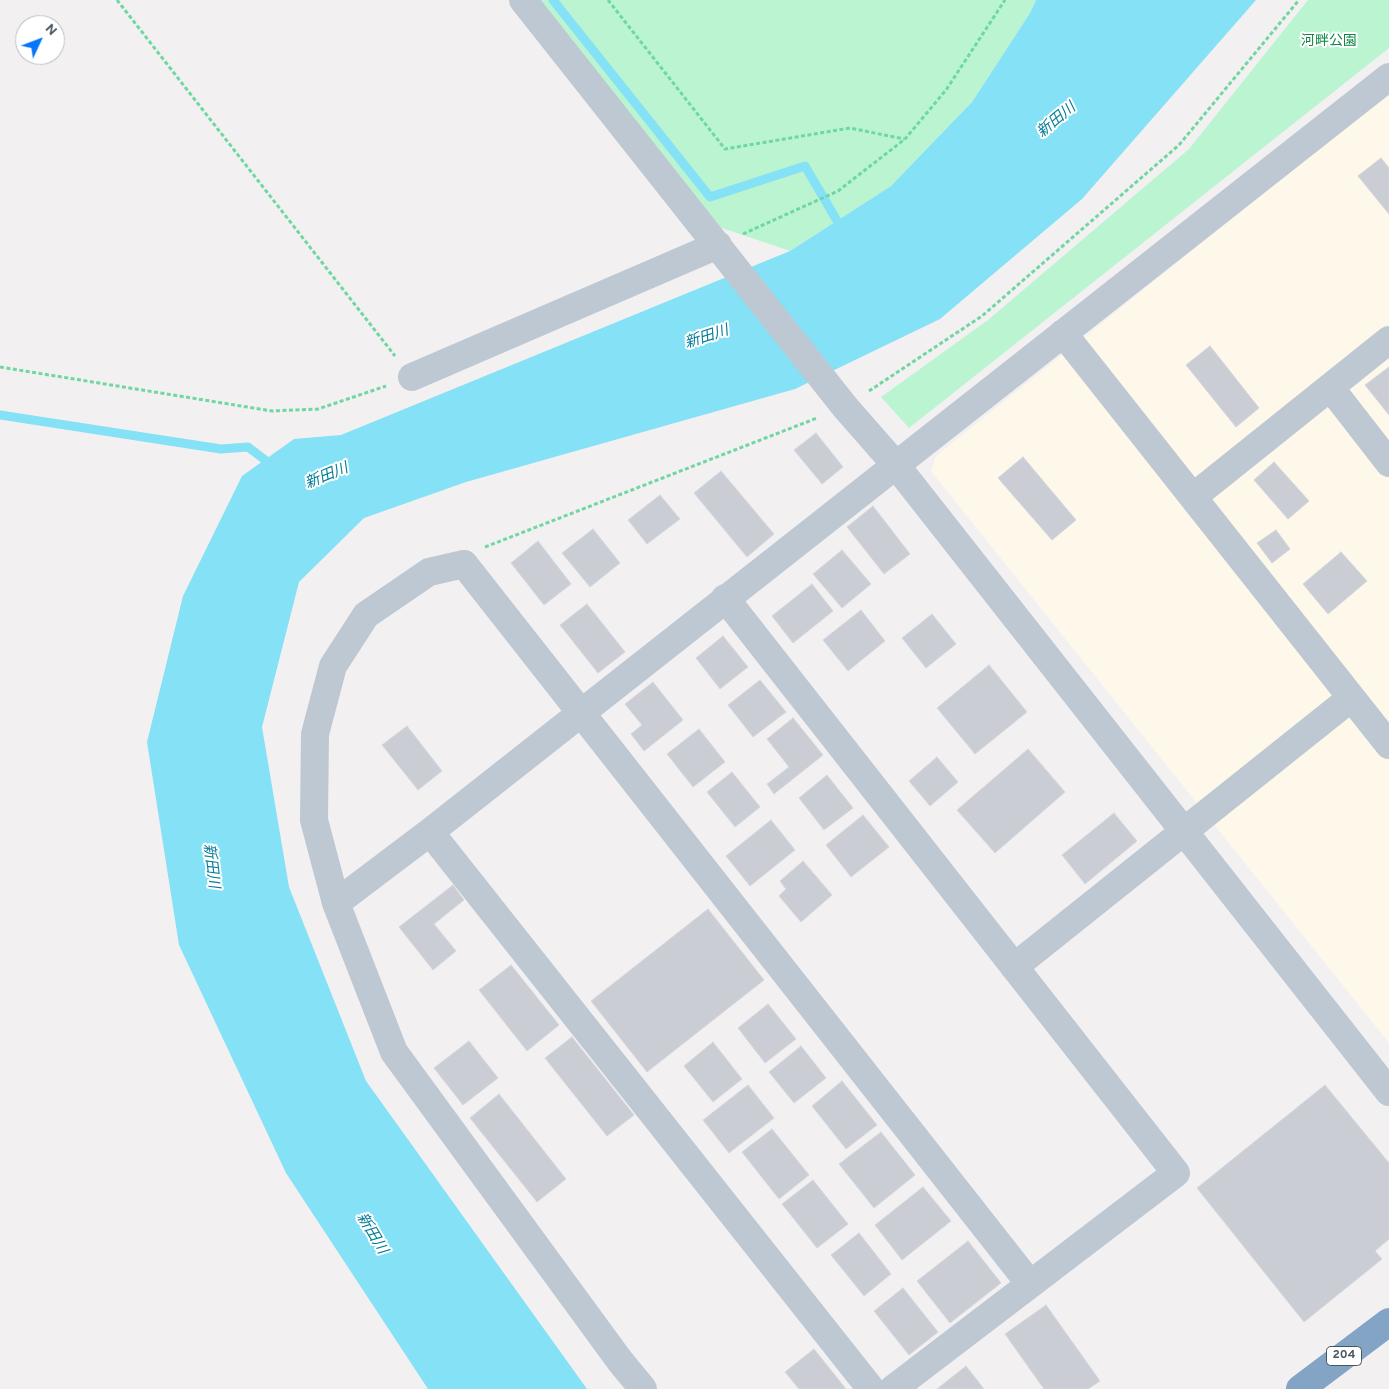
<!DOCTYPE html>
<html>
<head>
<meta charset="utf-8">
<style>
	body { margin:0 }
	#map { position:relative; width:1389px; height:1389px; overflow:hidden; background:#f3f0f1; font-family:Overpass,sans-serif }
	canvas { display:block }
	.north { position:absolute; left:15px; top:15px; width:50px; height:50px; box-sizing:border-box; background:#fff; border:1px solid #b5bbc0; border-radius:50%; rotate:47deg; font-size:14px; font-weight:700; line-height:20px; text-align:center; color:#465561 }
	.north::after { content:''; display:block; margin:auto; width:18px; height:22px; background:#0575f9; clip-path:polygon(50% 0,100% 100%,50% 72%,0 100%) }
</style>
</head>
<body>
<div id="map">
<canvas width="1389" height="1389"></canvas>
<div class="north">N</div>
</div>
<script>
const c = document.querySelector('canvas').getContext('2d');
c.lineJoin = 'round';
function fill(path, color) {
  c.fillStyle = color;
  c.fill(path, 'evenodd');
}
function toPath(rows) {
  const path = new Path2D();
  for (const r of rows) {
    path.moveTo(r[0], r[1]);
    for (let i = 2; i < r.length; i += 2) path.lineTo(r[i], r[i + 1]);
  }
  return path;
}
function strokePath(path, color, width, dash) {
  c.strokeStyle = color;
  c.lineWidth = width;
  c.lineCap = dash ? 'butt' : 'round';
  c.setLineDash(dash || []);
  c.stroke(path);
}
function label(font, color, halo, rows, align = 'center') {
  c.font = font + ' Overpass,"Noto Sans JP",sans-serif';
  c.lineWidth = 4;
  c.setLineDash([]);
  c.textBaseline = 'middle';
  c.strokeStyle = halo;
  c.fillStyle = color;
  for (const [text, x, y, turn = 0] of rows) {
    c.save();
    c.translate(x, y);
    c.rotate((+turn || 0) * Math.PI / 180);
    c.textAlign = isNaN(turn) ? turn : align;
    if (halo) c.strokeText(text, 0, 0);
    c.fillText(text, 0, 0);
    c.restore();
  }
}
fill(toPath([
	[1389,93,1389,1043,931,471,936,456]
]), '#fef8ea');
fill(toPath([
	[538,0,1036,0,1030,13,972,102,891,186,790,251,716,226],
	[1308,0,1389,0,1389,48,909,428,881,397,988,320,1189,149]
]), '#bbf4d0');
fill(toPath([
	[1036,0,1256,0,1082,199,940,319,795,389,466,482,364,518,299,582,262,727,289,887,366,1081,587,1389,428,1389,286,1173,179,945,147,742,183,596,242,476,294,439,341,435,790,251,891,186,972,102,1030,13]
]), '#84e1f6');
strokePath(toPath([
	[553,0,710,197,805,166,843,231],
	[0,415,221,449,248,447,273,466]
]), '#84e1f6', 9);
const building = toPath([
	[1381,158,1389,168,1389,214,1358,176,1381,158],
	[1210,346,1259,408,1236,427,1186,365,1210,346],
	[1389,367,1389,415,1365,385,1389,367],
	[816,433,843,467,822,484,794,450,816,433],
	[1023,457,1076,520,1052,540,998,478,1023,457],
	[1274,462,1309,501,1288,519,1254,480,1274,462],
	[721,471,774,534,747,557,694,493,721,471],
	[660,495,680,519,647,544,628,520,660,495],
	[873,506,910,554,884,574,847,527,873,506],
	[593,529,620,563,590,587,562,553,593,529],
	[1276,530,1290,549,1272,563,1257,543,1276,530],
	[538,541,571,584,544,605,511,563,538,541],
	[842,550,871,584,842,608,813,574,842,550],
	[1341,552,1367,581,1328,614,1303,584,1341,552],
	[812,584,833,611,793,643,772,616,812,584],
	[587,604,625,652,598,673,560,625,587,604],
	[861,610,885,641,848,671,823,640,861,610],
	[932,614,956,644,926,668,902,638,932,614],
	[723,636,748,667,720,689,696,658,723,636],
	[989,665,1027,712,975,754,937,708,989,665],
	[760,680,786,712,753,737,728,705,760,680],
	[653,682,683,720,644,751,631,734,642,725,625,704,653,682],
	[793,718,823,755,774,794,767,784,789,767,767,739,793,718],
	[407,726,442,771,418,790,382,745,407,726],
	[699,729,725,762,693,787,667,754,699,729],
	[1028,749,1065,792,995,853,957,810,1028,749],
	[937,757,958,782,930,806,909,781,937,757],
	[732,772,760,807,735,827,707,792,732,772],
	[827,775,853,808,824,830,799,798,827,775],
	[1114,813,1137,841,1085,884,1062,855,1114,813],
	[863,815,889,847,851,877,826,845,863,815],
	[771,820,795,850,750,886,726,856,771,820],
	[803,861,832,895,801,922,779,896,786,889,780,881,803,861],
	[453,885,464,900,434,924,456,951,433,970,399,927,453,885],
	[708,909,764,980,647,1072,591,1001,708,909],
	[511,965,559,1025,527,1051,479,990,511,965],
	[768,1004,796,1039,765,1063,738,1028,768,1004],
	[572,1037,634,1115,607,1136,545,1058,572,1037],
	[469,1041,498,1078,463,1105,434,1068,469,1041],
	[713,1042,742,1079,713,1102,684,1066,713,1042],
	[801,1046,826,1078,794,1103,769,1072,801,1046],
	[842,1081,877,1125,846,1149,812,1106,842,1081],
	[748,1085,774,1118,729,1153,703,1120,748,1085],
	[1325,1085,1389,1163,1389,1239,1375,1251,1382,1259,1304,1322,1197,1188,1325,1085],
	[499,1094,566,1179,537,1202,470,1118,499,1094],
	[772,1129,809,1175,779,1199,742,1152,772,1129],
	[881,1132,915,1175,874,1208,839,1164,881,1132],
	[813,1180,848,1224,817,1248,782,1204,813,1180],
	[923,1187,951,1221,902,1260,875,1225,923,1187],
	[859,1233,891,1274,864,1296,831,1255,859,1233],
	[968,1241,1001,1283,950,1323,917,1281,968,1241],
	[903,1288,938,1332,909,1355,874,1311,903,1288],
	[1046,1305,1100,1381,1088,1389,1044,1389,1005,1334,1046,1305],
	[814,1349,846,1389,799,1389,785,1372,814,1349],
	[966,1366,984,1389,937,1389,966,1366]
]);
fill(building, '#caced4');
strokePath(building, '#d4d7dd', 1);
strokePath(toPath([
	[117,0,395,356],
	[608,0,725,149,850,128,904,139],
	[743,234,838,191,905,139,946,90,1005,0],
	[0,367,272,411,318,409,386,386],
	[869,391,982,316,1179,145,1299,0],
	[485,547,817,418]
]), '#6fd7a1', 3, [4, 2.5]);
strokePath(toPath([
	[523,0,845,407,895,464,1389,1092],
	[1063,333,1389,745],
	[412,377,718,245],
	[1330,387,1389,463],
	[1193,497,1389,340],
	[725,598,1176,1173,893,1389],
	[430,832,871,1389],
	[336,903,314,820,315,734,333,666,366,615,429,572,464,564,1030,1284],
	[1014,967,1351,698],
	[643,1389,620,1361,394,1052,336,903,430,832,1389,77]
]), '#bdc8d2', 28);
strokePath(toPath([
	[1300,1389,1389,1322]
]), '#83a4c4', 28);
for (const [x, y, w] of [
	[1344,1356,35]
]) {
  const box = new Path2D();
  box.roundRect(x - w / 2, y - 9.5, w, 19, 4);
  c.fillStyle = '#fff';
  c.fill(box);
  strokePath(box, '#465561', 1);
}
label('bold 12px', '#465561', null, [
	["204",1344,1356]
]);
label('14px', '#0d8647', '#fff', [
	["河畔公園",1329,42]
]);
label('italic 15px', '#037c98', '#fff', [
	["新田川",1057,121,-40],
	["新田川",707,338,-18],
	["新田川",327,477,-22],
	["新田川",210,866,83],
	["新田川",371,1234,59]
]);
</script>
</body>
</html>
